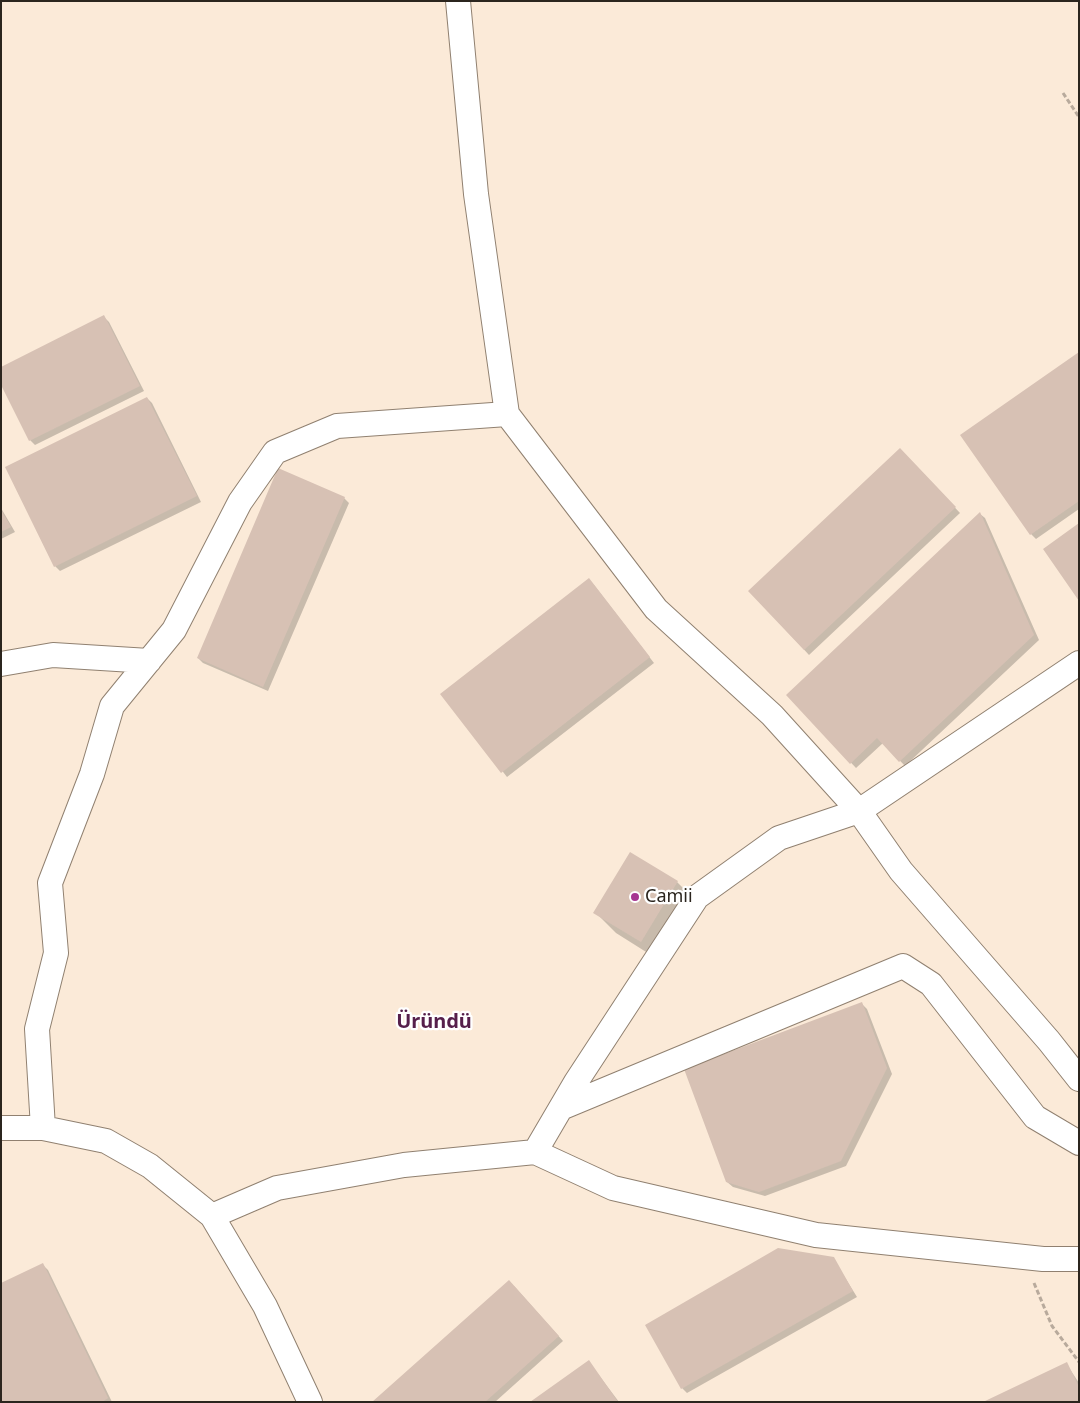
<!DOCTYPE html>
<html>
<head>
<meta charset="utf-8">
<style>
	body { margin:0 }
	#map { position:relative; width:1080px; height:1403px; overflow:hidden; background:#fbead8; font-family:"Noto Sans",sans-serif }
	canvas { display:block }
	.frame { position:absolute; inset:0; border:2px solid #2b251e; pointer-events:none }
</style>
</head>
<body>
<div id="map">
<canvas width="1080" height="1403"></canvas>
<div class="frame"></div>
</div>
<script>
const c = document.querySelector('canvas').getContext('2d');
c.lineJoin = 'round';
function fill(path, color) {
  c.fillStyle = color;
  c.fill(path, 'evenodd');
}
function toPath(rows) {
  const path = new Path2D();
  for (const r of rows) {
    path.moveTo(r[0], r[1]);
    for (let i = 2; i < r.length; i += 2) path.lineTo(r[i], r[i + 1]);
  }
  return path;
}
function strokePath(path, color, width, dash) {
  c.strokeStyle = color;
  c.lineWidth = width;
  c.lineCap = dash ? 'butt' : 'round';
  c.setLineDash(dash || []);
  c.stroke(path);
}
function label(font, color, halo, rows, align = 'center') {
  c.font = font + ' "Noto Sans",sans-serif';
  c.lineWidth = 4.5;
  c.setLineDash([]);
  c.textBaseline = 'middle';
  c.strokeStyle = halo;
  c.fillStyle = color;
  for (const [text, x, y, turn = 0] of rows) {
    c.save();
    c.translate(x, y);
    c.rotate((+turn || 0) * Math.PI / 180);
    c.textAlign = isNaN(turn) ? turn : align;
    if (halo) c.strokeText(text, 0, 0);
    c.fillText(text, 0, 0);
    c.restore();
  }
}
fill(toPath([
	[104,317,109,322,144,391,35,445,30,440],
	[1079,354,1079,509,1036,539,1031,534],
	[147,398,152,403,201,502,60,571,55,566],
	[900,449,960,513,809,655,750,591],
	[344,498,349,503,268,691,203,663,198,658],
	[1,508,15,532,1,539],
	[980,514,985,518,1039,640,905,766,883,743,856,768,787,695],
	[594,585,654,663,507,777,442,694],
	[677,882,698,903,662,962,616,933,595,912],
	[862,1004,867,1009,892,1074,846,1166,765,1196,733,1187,727,1182],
	[833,1258,857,1297,687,1393,682,1388,646,1325],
	[43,1265,48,1270,112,1402,1,1402],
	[514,1286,563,1341,495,1402,374,1402],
	[589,1362,619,1402,532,1402],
	[1066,1363,1079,1383,1079,1402]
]), '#0003');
fill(toPath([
	[104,315,140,386,29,441,1,385,1,367],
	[1079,352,1079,501,1030,535,960,435],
	[147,397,197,496,54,567,5,467],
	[900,448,956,507,804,650,748,591],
	[278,468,345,497,263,687,197,658],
	[1,510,11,527,1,532],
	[980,512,1034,635,899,762,877,738,850,764,786,695],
	[1079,523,1079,601,1043,549],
	[589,578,650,657,501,773,440,694],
	[630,852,678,881,641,942,593,913],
	[862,1002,887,1068,841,1161,759,1192,726,1182,684,1069],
	[778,1248,834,1257,853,1291,681,1389,645,1325],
	[43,1263,108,1398,102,1402,1,1402,1,1283],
	[509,1280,559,1336,485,1402,372,1402],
	[589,1360,618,1402,530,1402],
	[1067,1362,1079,1387,1079,1402,983,1402]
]), '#d7c1b4');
const street = toPath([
	[458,1,476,194,507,414,656,609,772,715,859,811,901,871,1049,1041,1079,1079],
	[1,664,53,655,149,661],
	[561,1108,903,966,931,984,1035,1117,1079,1143],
	[1,1128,43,1128,106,1141,150,1166,212,1216],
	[43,1128,37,1029,56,953,50,883,92,774,112,706,174,630,240,502,275,452,337,426,507,414],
	[535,1152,613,1188,816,1235,1043,1259,1079,1259],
	[310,1402,265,1306,212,1216,277,1188,404,1165,535,1152,576,1082,697,897,779,838,859,811,1079,663]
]);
strokePath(street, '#908070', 26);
strokePath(toPath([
	[1063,93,1079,117],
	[1034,1283,1052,1326,1079,1362]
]), '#b8aa9c', 3, [5, 2.5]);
strokePath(street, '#fff', 24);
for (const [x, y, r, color] of [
	[635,897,5,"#a63591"]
]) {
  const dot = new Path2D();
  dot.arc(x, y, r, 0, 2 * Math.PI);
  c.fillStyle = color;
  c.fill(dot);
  strokePath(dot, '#fff', 2);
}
label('18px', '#2b251e', '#fff', [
	["Camii",645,897]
], 'left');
label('bold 20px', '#561f4b', '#fff', [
	["Üründü",434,1022]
]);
</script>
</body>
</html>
